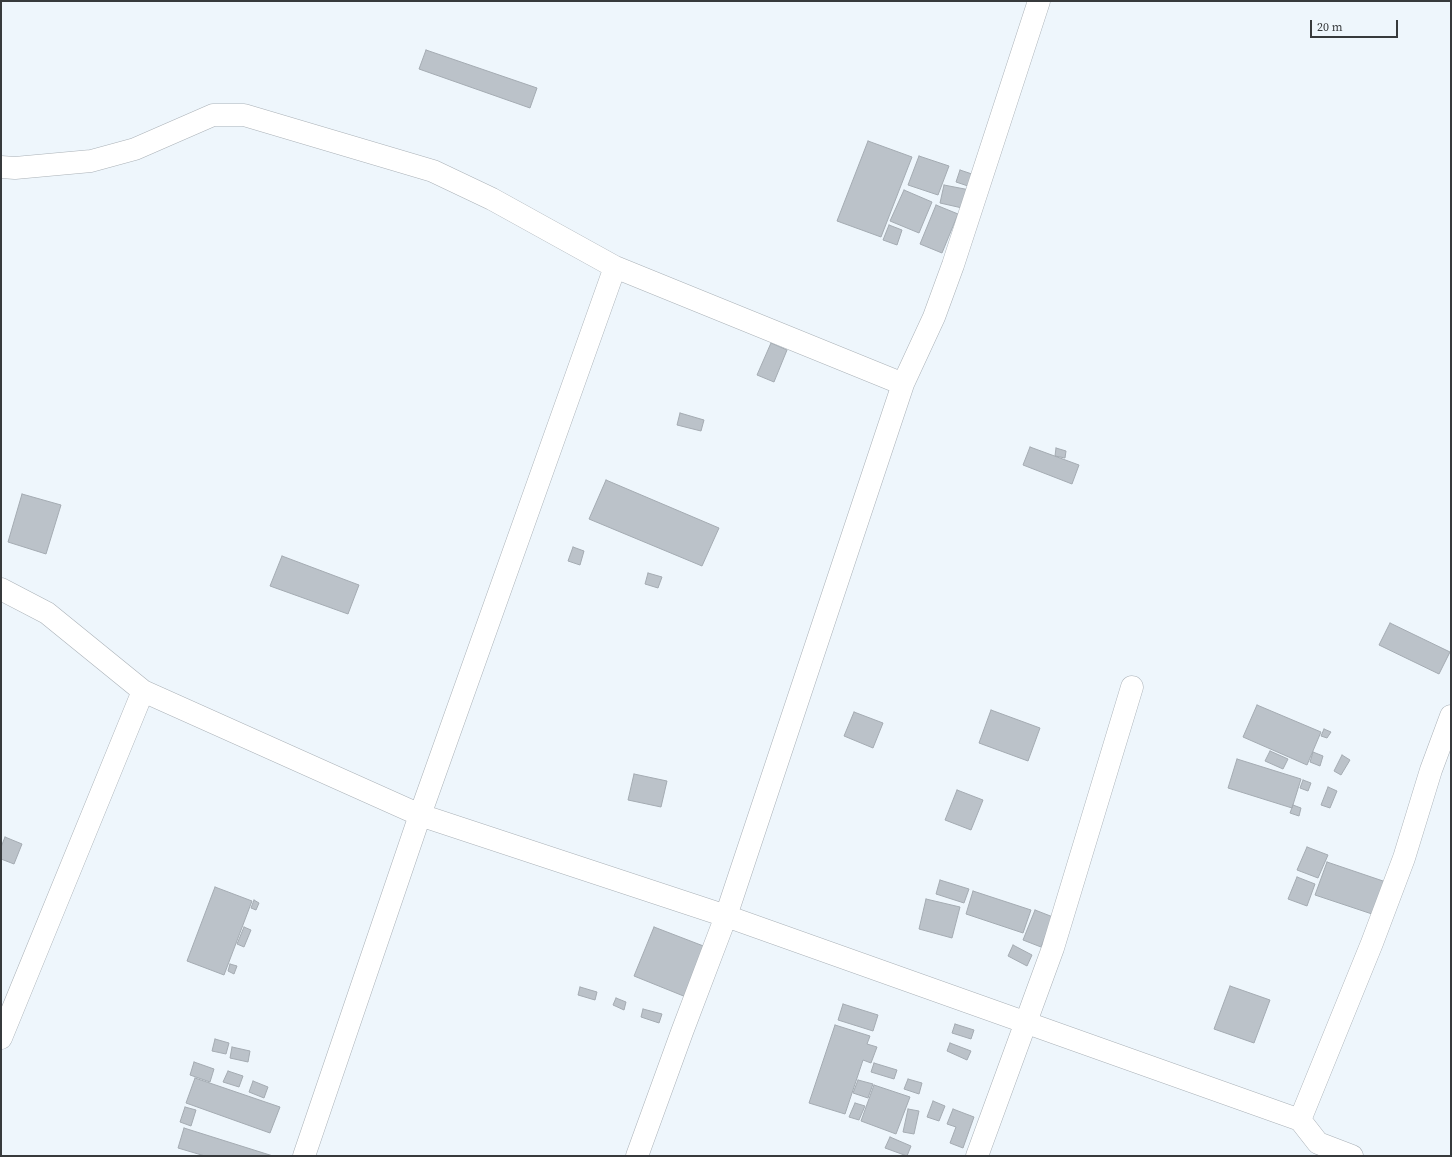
<!DOCTYPE html>
<html>
<head>
<meta charset="utf-8">
<style>
	body { margin:0 }
	#map { position:relative; width:1452px; height:1157px; overflow:hidden; background:#eef6fc; font-family:"Source Serif 4",serif }
	canvas { display:block }
	.frame { position:absolute; inset:0; border:2px solid #373a3c; pointer-events:none }
	.scale { position:absolute; left:1310px; top:20px; width:88px; height:18px; box-sizing:border-box; border:2px solid #373a3c; border-top:0; padding-left:5px; font-size:12px; line-height:14px; white-space:nowrap; color:#373a3c; -webkit-text-stroke:3px #eef6fc; paint-order:stroke }
</style>
</head>
<body>
<div id="map">
<canvas width="1452" height="1157"></canvas>
<div class="frame"></div>
<div class="scale">20 m</div>
</div>
<script>
const c = document.querySelector('canvas').getContext('2d');
c.lineJoin = 'round';
function fill(path, color) {
  c.fillStyle = color;
  c.fill(path, 'evenodd');
}
function toPath(rows) {
  const path = new Path2D();
  for (const r of rows) {
    path.moveTo(r[0], r[1]);
    for (let i = 2; i < r.length; i += 2) path.lineTo(r[i], r[i + 1]);
  }
  return path;
}
function strokePath(path, color, width, dash) {
  c.strokeStyle = color;
  c.lineWidth = width;
  c.lineCap = dash ? 'butt' : 'round';
  c.setLineDash(dash || []);
  c.stroke(path);
}
const building = toPath([
	[426,50,537,88,530,108,419,69,426,50],
	[868,141,912,157,881,237,837,221,868,141],
	[919,156,949,166,938,195,908,185,919,156],
	[960,170,978,176,974,188,956,182,960,170],
	[944,185,975,191,971,210,940,203,944,185],
	[904,190,932,202,919,233,890,221,904,190],
	[936,205,958,214,942,253,920,244,936,205],
	[889,225,902,230,897,245,883,240,889,225],
	[771,343,787,350,774,382,757,375,771,343],
	[680,413,704,420,701,431,677,425,680,413],
	[1030,447,1079,465,1072,484,1023,465,1030,447],
	[1056,448,1066,451,1065,458,1055,456,1056,448],
	[606,480,719,528,702,566,589,519,606,480],
	[22,494,61,505,46,554,8,542,22,494],
	[573,547,584,551,580,565,568,561,573,547],
	[282,556,359,585,348,614,270,586,282,556],
	[648,573,662,577,658,588,645,584,648,573],
	[1390,623,1450,652,1439,674,1379,645,1390,623],
	[1257,705,1321,732,1307,765,1243,737,1257,705],
	[991,710,1040,728,1028,761,979,743,991,710],
	[854,712,883,723,873,748,844,736,854,712],
	[1324,729,1331,732,1327,738,1321,736,1324,729],
	[1270,751,1288,759,1283,769,1265,761,1270,751],
	[1313,752,1323,756,1320,766,1310,762,1313,752],
	[1342,755,1350,760,1341,775,1334,771,1342,755],
	[1237,759,1301,779,1292,808,1228,788,1237,759],
	[634,774,667,781,661,807,628,800,634,774],
	[1303,780,1311,783,1308,791,1300,788,1303,780],
	[1328,787,1337,791,1330,808,1321,805,1328,787],
	[957,790,983,800,971,830,945,820,957,790],
	[1293,805,1301,808,1299,816,1290,813,1293,805],
	[5,837,22,844,14,864,1,859,1,847,5,837],
	[1307,847,1328,855,1318,878,1297,870,1307,847],
	[1327,862,1386,882,1375,915,1315,895,1327,862],
	[1297,877,1315,884,1307,906,1288,899,1297,877],
	[940,880,969,889,964,903,936,894,940,880],
	[215,887,252,901,224,975,187,961,215,887],
	[973,891,1031,910,1023,933,966,914,973,891],
	[926,899,960,907,952,938,919,929,926,899],
	[254,900,259,903,256,910,251,908,254,900],
	[1035,910,1053,917,1041,947,1023,940,1035,910],
	[244,927,251,930,244,947,237,944,244,927],
	[654,927,706,947,686,997,634,976,654,927],
	[1013,945,1032,955,1027,966,1008,956,1013,945],
	[230,964,237,966,234,974,228,971,230,964],
	[1230,986,1270,1000,1254,1043,1214,1029,1230,986],
	[580,987,597,992,595,1000,578,995,580,987],
	[616,998,626,1002,624,1010,613,1005,616,998],
	[843,1004,878,1015,873,1031,838,1020,843,1004],
	[643,1009,662,1014,659,1023,641,1017,643,1009],
	[955,1024,974,1030,971,1039,952,1033,955,1024],
	[835,1025,870,1036,867,1044,877,1047,871,1063,863,1060,845,1114,809,1103,835,1025],
	[215,1039,229,1043,226,1054,212,1051,215,1039],
	[950,1043,971,1051,967,1060,947,1051,950,1043],
	[232,1047,250,1051,248,1062,230,1058,232,1047],
	[194,1062,214,1069,210,1082,190,1075,194,1062],
	[874,1063,897,1070,894,1079,871,1072,874,1063],
	[228,1071,243,1076,239,1087,223,1082,228,1071],
	[195,1078,280,1107,270,1133,186,1103,195,1078],
	[908,1079,922,1083,919,1094,904,1089,908,1079],
	[858,1080,873,1084,868,1098,853,1093,858,1080],
	[253,1081,268,1087,264,1098,249,1092,253,1081],
	[874,1085,910,1097,896,1134,861,1121,874,1085],
	[933,1101,945,1106,939,1121,927,1117,933,1101],
	[855,1103,865,1106,859,1120,849,1117,855,1103],
	[185,1107,196,1110,191,1126,180,1122,185,1107],
	[908,1109,919,1111,914,1134,903,1132,908,1109],
	[953,1109,974,1117,963,1148,950,1143,956,1127,947,1124,953,1109],
	[184,1128,273,1156,205,1156,178,1148,184,1128],
	[890,1137,911,1146,907,1156,885,1148,890,1137]
]);
fill(building, '#bbc2c9');
strokePath(building, '#a4abb2', 1);
const minor = toPath([
	[1,167,15,168,91,161,135,149,213,115,244,115,433,171,492,199,615,267,903,384],
	[1,589,47,613,143,691,420,815,726,916,1300,1120,1318,1143,1352,1156],
	[1,1038,143,691],
	[1300,1120,1372,943,1404,858,1431,770,1451,716],
	[304,1156,420,815,615,267],
	[637,1156,682,1032,726,916,903,384,934,317,953,265,1039,1],
	[977,1156,1053,948,1132,687]
]);
strokePath(minor, '#aab1b7', 23);
strokePath(minor, '#fff', 22);
</script>
</body>
</html>
